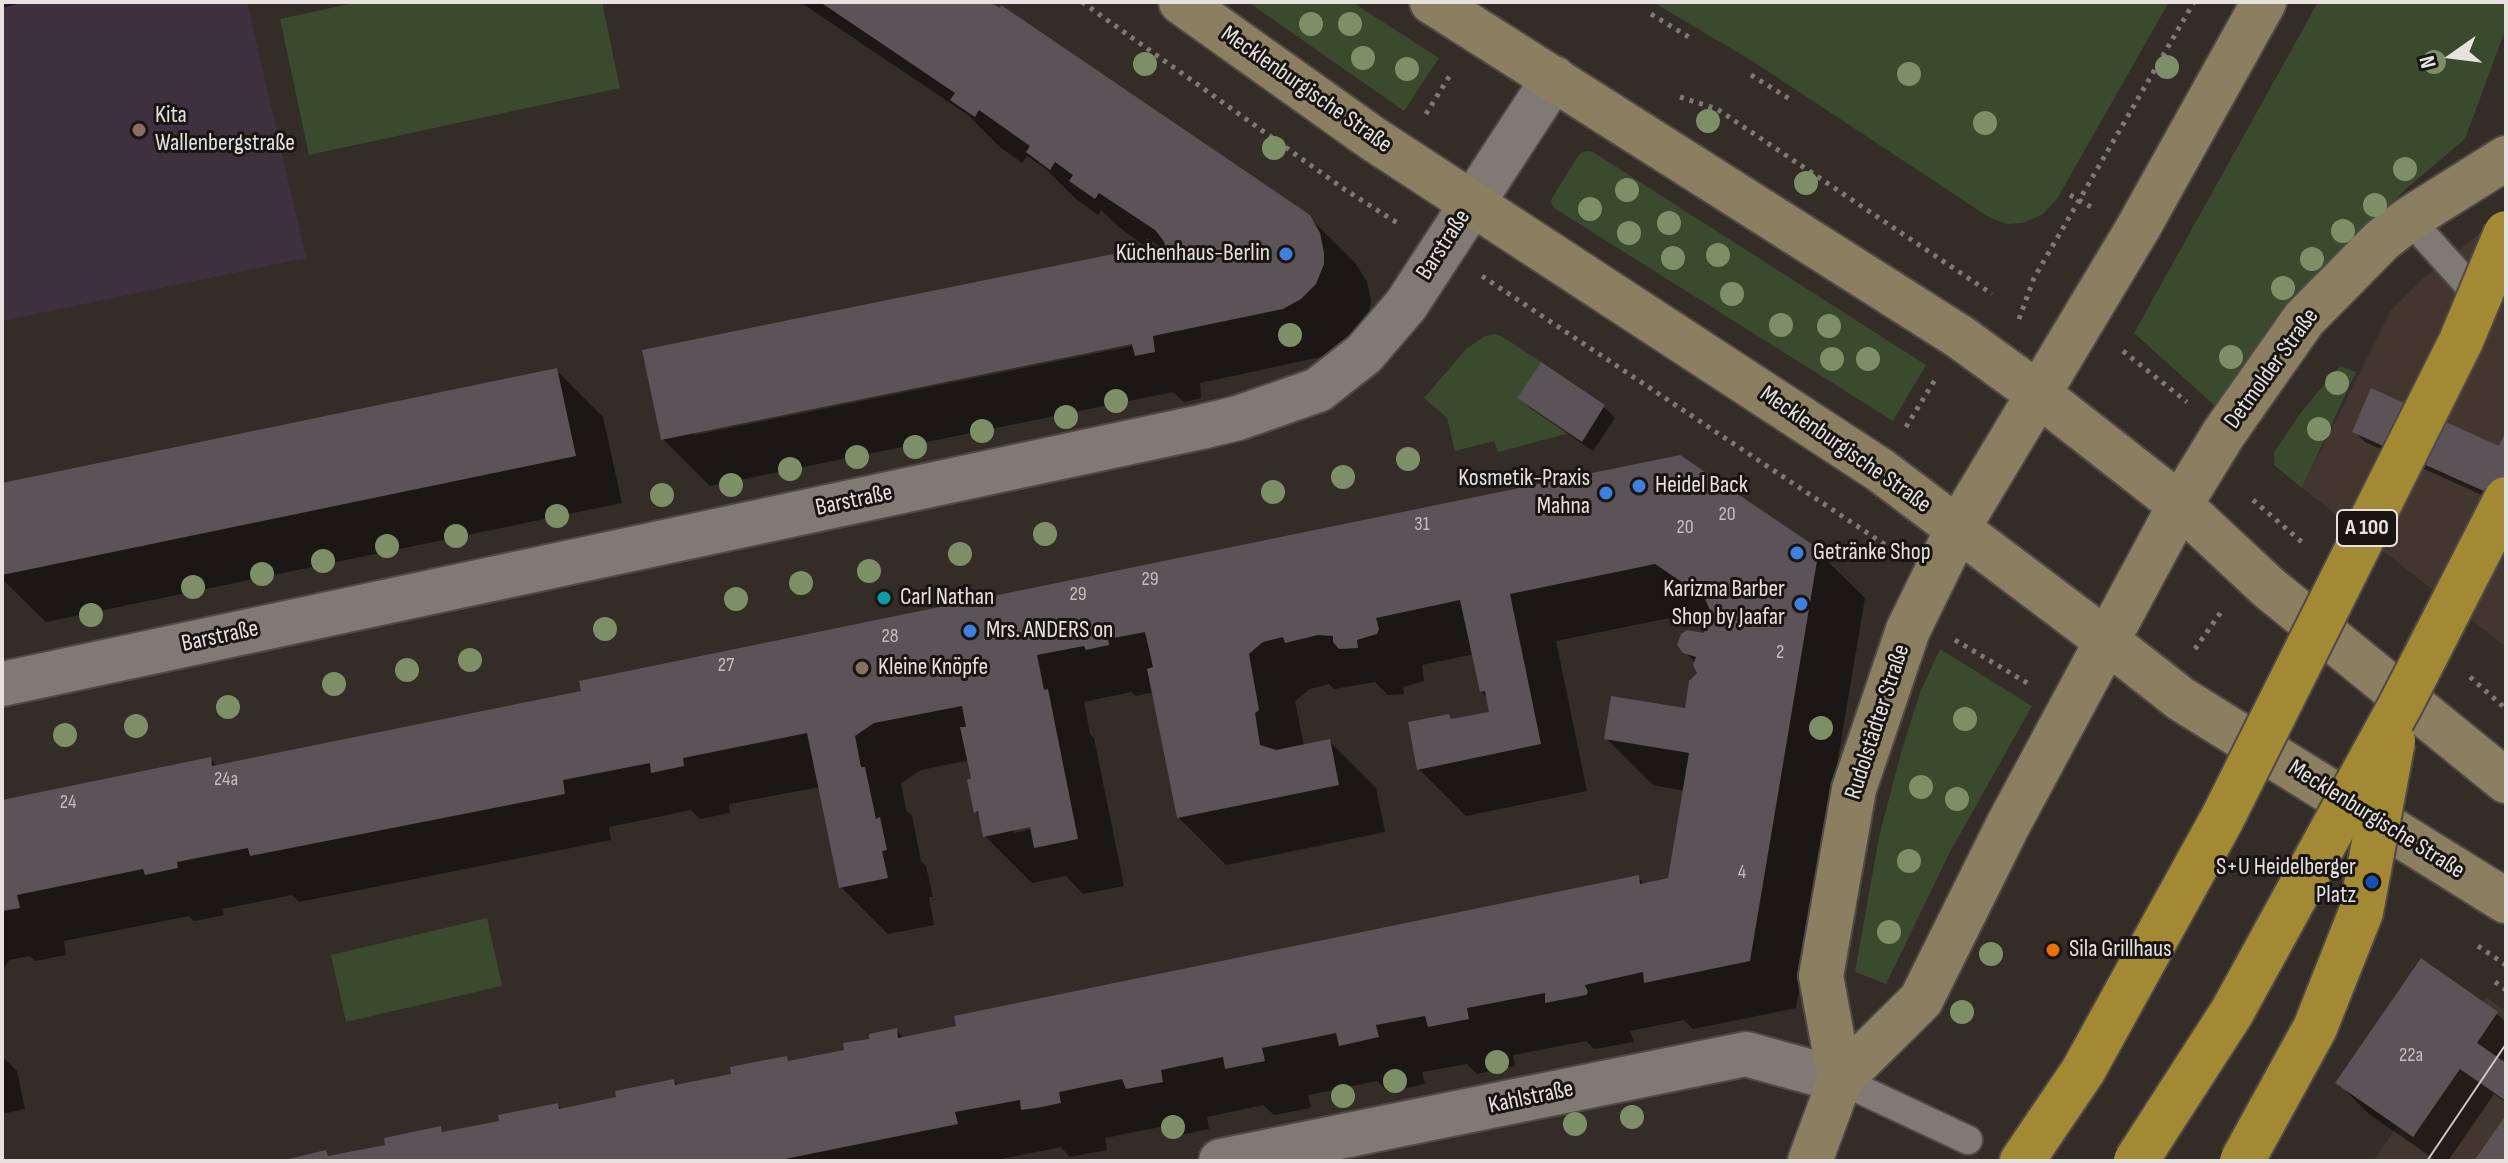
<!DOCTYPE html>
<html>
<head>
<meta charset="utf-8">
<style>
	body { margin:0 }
	#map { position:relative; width:2508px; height:1163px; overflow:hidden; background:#332c27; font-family:"Sofia Sans Condensed",sans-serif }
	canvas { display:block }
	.frame { position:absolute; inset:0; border:4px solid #e7e2df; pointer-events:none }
	.north { position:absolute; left:2412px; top:16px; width:80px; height:80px; -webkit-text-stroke:6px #191513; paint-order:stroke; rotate:256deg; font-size:22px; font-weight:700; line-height:32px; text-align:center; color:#e7e2df }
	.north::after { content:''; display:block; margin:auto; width:28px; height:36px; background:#e7e2df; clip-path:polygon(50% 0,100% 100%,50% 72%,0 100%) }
</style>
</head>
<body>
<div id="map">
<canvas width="2508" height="1163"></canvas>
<div class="frame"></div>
<div class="north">N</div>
</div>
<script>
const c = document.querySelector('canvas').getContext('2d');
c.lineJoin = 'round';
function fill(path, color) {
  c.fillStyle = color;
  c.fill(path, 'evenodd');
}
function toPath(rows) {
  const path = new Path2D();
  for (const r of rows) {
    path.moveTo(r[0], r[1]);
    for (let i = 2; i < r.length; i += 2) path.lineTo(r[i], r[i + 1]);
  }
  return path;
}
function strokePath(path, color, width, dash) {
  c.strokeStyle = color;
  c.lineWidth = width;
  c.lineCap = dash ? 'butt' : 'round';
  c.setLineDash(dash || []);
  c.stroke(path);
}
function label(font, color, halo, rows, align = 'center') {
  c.font = font + ' "Sofia Sans Condensed",sans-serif';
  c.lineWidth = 6;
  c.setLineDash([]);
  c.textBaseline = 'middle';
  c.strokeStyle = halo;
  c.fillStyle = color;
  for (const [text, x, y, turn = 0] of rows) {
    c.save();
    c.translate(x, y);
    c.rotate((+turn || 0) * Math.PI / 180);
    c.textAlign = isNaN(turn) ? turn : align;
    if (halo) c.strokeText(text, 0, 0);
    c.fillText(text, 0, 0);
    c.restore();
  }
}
fill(toPath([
	[2506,213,2506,647,2302,488,2391,310,2427,275],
	[2486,997,2506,1011,2506,1161,2373,1161]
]), '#42362e');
fill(toPath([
	[2,2,247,2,306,258,2,321]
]), '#3e303e');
fill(toPath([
	[358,2,602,2,620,88,309,155,280,19],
	[1248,2,1352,2,1439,58,1404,111],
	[1653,2,2169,2,2057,199,2043,214,2023,223,2007,224,1990,218,1757,64],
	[2318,2,2506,2,2506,28,2465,139,2407,188,2353,240,2261,343,2215,406,2134,333],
	[1587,151,1593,152,1926,365,1893,421,1554,208,1551,203,1552,198,1580,153],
	[1495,334,1503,337,1541,362,1517,398,1570,433,1498,452,1494,441,1455,451,1447,418,1424,398,1466,349,1485,336],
	[2340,366,2356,372,2302,488,2274,465,2274,452,2302,411],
	[1940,649,2032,706,1950,852,1886,984,1855,972,1879,837,1900,756,1921,690],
	[487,918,502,986,346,1022,331,955]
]), '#394a2d');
fill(toPath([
	[2,2,25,2,2,8],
	[800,2,989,2,1308,216,1356,264,1367,282,1371,301,1367,322,1330,355,1200,383,1201,398,1184,402,1173,392,710,486,663,439,1112,257,1119,263,1174,260,1172,255,1147,238,1143,245,1119,227,1101,210,1098,215,1076,199,1046,169,1027,156,1022,163,1000,147,968,115],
	[1141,340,1142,344,695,435,695,431],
	[1541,365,1604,407,1615,418,1593,451,1530,408,1519,398],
	[556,370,603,417,622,503,46,622,2,579,2,485],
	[2354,431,2500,449,2506,435,2506,506,2365,442],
	[1680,458,1817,551,1865,598,1796,1008,1693,1029,1684,1020,1630,1031,1634,1042,1594,1049,1586,1041,1513,1055,1515,1066,1477,1074,1467,1064,1422,1072,1425,1084,1388,1092,1377,1081,1308,1095,1311,1108,1274,1115,1263,1105,1207,1117,1209,1129,1175,1136,1165,1126,1105,1138,1107,1150,1070,1157,1061,1147,1001,1159,1001,1161,281,1161,325,1152,331,1158,387,1146,440,1129,445,1134,501,1122,557,1105,563,1110,618,1099,674,1081,679,1086,733,1075,786,1058,791,1063,847,1051,896,1030,905,1039,1638,877,1645,885,1670,879,1685,791,1653,785,1606,738,1686,710,1699,673,1696,663,1684,651,1706,636,1710,614,1704,611,1556,641,1587,791,1466,816,1419,769,1449,716,1454,721,1491,713,1488,698,1481,691,1474,654,1422,665,1424,681,1403,687,1404,694,1388,695,1375,682,1334,689,1329,684,1310,689,1295,701,1304,746,1329,741,1376,788,1385,832,1226,865,1179,818,1154,692,1136,696,1131,692,1084,702,1090,734,1094,738,1124,886,1083,894,1066,876,1032,883,985,836,981,816,976,812,970,760,921,770,901,783,906,810,912,816,921,861,926,866,933,897,929,897,934,925,888,934,841,887,820,787,729,804,730,813,700,819,691,810,609,827,611,840,299,902,292,895,222,909,224,915,194,921,189,916,64,941,66,955,35,961,30,956,9,960,2,972,2,802,210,759,218,767,584,692],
	[1040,823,1040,827,1014,833,1014,828],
	[2422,961,2497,1014,2506,1022,2506,1102,2494,1094,2448,1161,2437,1161,2369,1114,2338,1083],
	[2,1056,17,1071,25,1109,2,1114]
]), '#0007');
fill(toPath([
	[820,2,990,2,1000,8,1001,5,1310,215,1320,233,1324,253,1324,264,1316,284,1301,299,1283,309,1153,336,1155,352,1135,356,1132,344,661,440,642,350,1113,254,1115,261,1171,258,1163,240,1155,230,1099,193,1095,199,1069,181,1073,175,1055,162,1050,170,1026,152,1030,146,979,110,975,117,950,100,955,93],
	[1541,362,1605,405,1582,442,1517,398],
	[557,368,576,456,2,575,2,483],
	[2371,388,2499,446,2506,430,2506,501,2352,432],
	[1680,455,1819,549,1750,961,1644,983,1643,972,1585,985,1588,992,1586,995,1545,1003,1545,993,1467,1008,1469,1019,1428,1027,1425,1016,1376,1025,1379,1037,1339,1046,1336,1033,1262,1048,1265,1061,1225,1069,1223,1057,1161,1070,1163,1082,1126,1089,1122,1079,1059,1092,1061,1103,1036,1108,1021,1110,1020,1100,955,1112,958,1124,775,1161,280,1161,326,1150,328,1156,385,1145,384,1138,441,1126,442,1132,499,1121,498,1115,558,1103,559,1109,616,1097,615,1091,674,1079,675,1085,731,1074,730,1067,760,1061,787,1056,788,1061,844,1050,843,1043,869,1039,869,1034,897,1028,898,1038,956,1026,954,1016,1639,875,1640,884,1668,878,1689,753,1604,739,1611,696,1685,708,1689,681,1697,673,1693,665,1696,657,1683,653,1677,645,1681,634,1687,630,1704,633,1709,608,1704,597,1655,564,1510,594,1541,744,1417,770,1408,722,1449,714,1451,719,1489,712,1485,691,1480,692,1460,600,1376,618,1379,629,1377,634,1357,640,1358,648,1339,649,1333,642,1333,636,1318,635,1285,643,1283,637,1263,642,1249,654,1259,710,1255,713,1260,745,1276,750,1330,739,1339,785,1177,818,1147,669,1153,667,1145,632,1108,639,1109,645,1086,650,1084,646,1037,655,1044,690,1048,689,1078,839,1034,848,1030,827,983,837,978,811,974,813,967,780,971,778,960,727,966,727,962,706,874,723,855,736,861,767,865,767,876,819,880,817,887,850,882,851,888,878,839,888,807,733,683,758,684,766,651,773,650,763,563,780,565,794,250,856,248,848,177,862,178,868,145,875,143,869,17,895,20,908,2,911,2,800,211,757,212,766,581,691,579,681],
	[2421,958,2498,1012,2477,1043,2506,1063,2506,1101,2460,1069,2413,1137,2335,1083],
	[2506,1115,2506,1161,2474,1161]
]), '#5b5358');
const lane = toPath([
	[2409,219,2473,290,2491,280],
	[1840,1080,1968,1140]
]);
const street = toPath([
	[2,684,1201,427,1238,418,1318,390,1364,354,1406,305,1554,78],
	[1221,1161,1746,1054,1840,1080]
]);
const secondary = toPath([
	[1181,2,1372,138,1880,470,2107,641,2181,699,2506,901],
	[1432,2,1960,337,2037,393,2180,505,2269,588,2506,781],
	[1840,1080,1821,976,1854,789,1908,630,1958,528,2138,228,2264,2],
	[1810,1161,1840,1080,1921,1000,2008,825,2180,505,2224,433,2304,319,2382,240,2409,219,2506,158]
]);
const highway = toPath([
	[2022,1161,2083,1071,2222,819]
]);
strokePath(lane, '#504a46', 32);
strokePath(street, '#504a46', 48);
strokePath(secondary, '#504a46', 48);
strokePath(highway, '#504a46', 48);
strokePath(toPath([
	[1082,2,1344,189,1399,224],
	[1651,14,1692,39],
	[1751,75,1793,101],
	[1680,97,1717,109,1992,294],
	[1426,114,1452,72],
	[2070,195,2091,207],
	[1482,276,1893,550],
	[2019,319,2034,278,2194,2],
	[2123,351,2187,402],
	[1906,427,1936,378],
	[2253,500,2303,543],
	[1955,640,2029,684],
	[2195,649,2221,612],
	[2470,677,2506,709],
	[2478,946,2506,965],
	[2495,982,2506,990]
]), '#7f7975', 5, [4, 6]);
strokePath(lane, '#817973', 28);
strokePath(street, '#817973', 44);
strokePath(secondary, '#8c7e60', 44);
strokePath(highway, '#a48934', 44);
strokePath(toPath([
	[2427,1161,2506,1044]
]), '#cdc7c4', 2);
const highwayBridge = toPath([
	[2222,819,2461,341,2506,233],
	[2136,1161,2232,1012,2401,704,2506,499],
	[2242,1161,2315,1028,2361,912,2393,741]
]);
strokePath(highwayBridge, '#504a46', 48, []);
strokePath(highwayBridge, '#a48934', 44);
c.fillStyle = '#7c8f67';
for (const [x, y] of [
	[1311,24],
	[1350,24],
	[1363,58],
	[2434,62],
	[1145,64],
	[2167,67],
	[1407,69],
	[1909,74],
	[1708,121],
	[1985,123],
	[1274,148],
	[2405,169],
	[1806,183],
	[1627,190],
	[2375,205],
	[1590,209],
	[1669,223],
	[2343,231],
	[1629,233],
	[1718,255],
	[1673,258],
	[2312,259],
	[2283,288],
	[1732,294],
	[1781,325],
	[1829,326],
	[1290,335],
	[2231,357],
	[1832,359],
	[1868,359],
	[2337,383],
	[1116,401],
	[1066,417],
	[2319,429],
	[982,431],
	[915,447],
	[857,457],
	[1408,459],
	[790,469],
	[1343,477],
	[731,485],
	[1273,492],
	[662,495],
	[557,516],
	[1045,534],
	[456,536],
	[387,546],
	[960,554],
	[323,561],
	[869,571],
	[262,574],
	[801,583],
	[193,587],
	[736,599],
	[91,615],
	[605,629],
	[470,660],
	[407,670],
	[334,684],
	[228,707],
	[1965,719],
	[136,726],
	[1821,728],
	[65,735],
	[1921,787],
	[1957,799],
	[1909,861],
	[1889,932],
	[1991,954],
	[1962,1012],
	[1497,1062],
	[1395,1081],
	[1343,1096],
	[1632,1117],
	[1575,1124],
	[1173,1127]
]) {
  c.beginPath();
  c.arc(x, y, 12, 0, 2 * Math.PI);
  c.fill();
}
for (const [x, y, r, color] of [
	[139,130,8,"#8d6e63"],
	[1286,254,8,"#3f7fe0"],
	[1639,486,8,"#3f7fe0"],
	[1606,493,8,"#3f7fe0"],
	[1797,553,8,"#3f7fe0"],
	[884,598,8,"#0f9aa8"],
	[1801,604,8,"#3f7fe0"],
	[970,631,8,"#3f7fe0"],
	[862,668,8,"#8d6e63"],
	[2372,882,8,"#1a4fb4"],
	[2053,950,8,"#e8710a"]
]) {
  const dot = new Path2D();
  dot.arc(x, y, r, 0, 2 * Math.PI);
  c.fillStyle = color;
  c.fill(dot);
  strokePath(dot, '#191513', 3);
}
label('20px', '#c4bebd', null, [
	["20",1727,515],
	["31",1422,525],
	["20",1685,528],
	["29",1150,580],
	["29",1078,595],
	["28",890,637],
	["2",1780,653],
	["27",726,666],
	["24a",226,780],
	["24",68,803],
	["4",1742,873],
	["22a",2411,1056]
]);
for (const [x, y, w] of [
	[2367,528,60]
]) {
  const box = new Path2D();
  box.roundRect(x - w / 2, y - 18, w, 36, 6);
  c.fillStyle = '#191513';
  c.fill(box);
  strokePath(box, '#e7e2df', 2);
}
label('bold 22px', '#e7e2df', null, [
	["A 100",2367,528]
]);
label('24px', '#e7e2df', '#191513', [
	["Mecklenburgische Straße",1306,90,35],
	["Barstraße",1444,245,-57],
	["Detmolder Straße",2272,369,-54],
	["Mecklenburgische Straße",1845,450,35],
	["Barstraße",854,501,-12],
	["Barstraße",220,637,-12],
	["Rudolstädter Straße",1878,722,-72],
	["Mecklenburgische Straße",2376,820,32],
	["Kahlstraße",1531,1098,-12]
]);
label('24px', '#e7e2df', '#191513', [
	["Kita",155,116],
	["Wallenbergstraße",155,144],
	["Küchenhaus-Berlin",1270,254,"right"],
	["Kosmetik-Praxis",1590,479,"right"],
	["Mahna",1590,507,"right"],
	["Heidel Back",1655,486],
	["Getränke Shop",1813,553],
	["Karizma Barber",1785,590,"right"],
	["Shop by Jaafar",1785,618,"right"],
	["Carl Nathan",900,598],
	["Mrs. ANDERS on",986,631],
	["Kleine Knöpfe",878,668],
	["S+U Heidelberger",2356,868,"right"],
	["Platz",2356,896,"right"],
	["Sila Grillhaus",2069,950]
], 'left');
</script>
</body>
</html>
